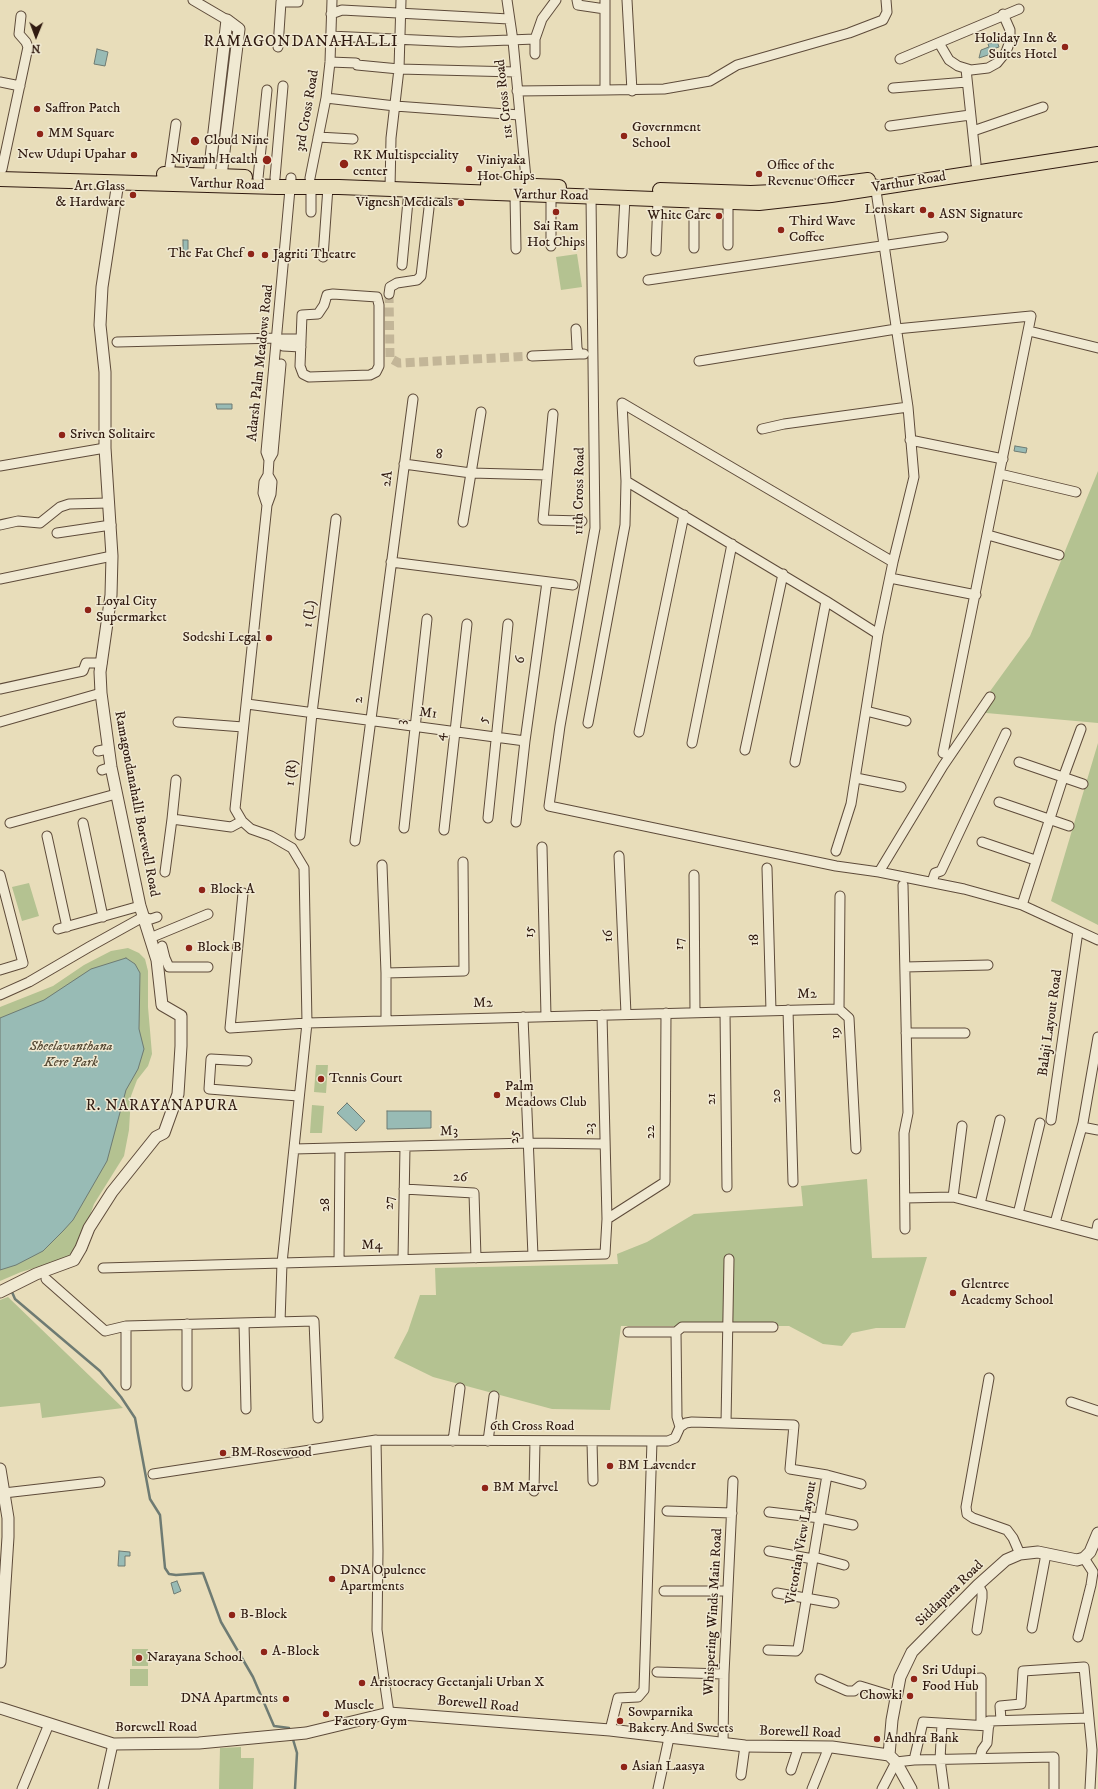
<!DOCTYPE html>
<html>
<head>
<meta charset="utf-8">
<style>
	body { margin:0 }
	#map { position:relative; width:1098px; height:1789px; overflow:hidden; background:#e8ddba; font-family:"IM FELL DW Pica",serif }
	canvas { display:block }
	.north { position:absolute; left:16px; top:16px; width:40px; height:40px; -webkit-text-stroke:3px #f0e9d2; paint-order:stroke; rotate:181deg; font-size:11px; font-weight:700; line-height:16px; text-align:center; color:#301a10 }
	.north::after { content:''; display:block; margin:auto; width:14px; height:18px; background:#301a10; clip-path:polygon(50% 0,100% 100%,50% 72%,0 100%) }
</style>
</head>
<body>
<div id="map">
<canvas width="1098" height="1789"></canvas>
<div class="north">N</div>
</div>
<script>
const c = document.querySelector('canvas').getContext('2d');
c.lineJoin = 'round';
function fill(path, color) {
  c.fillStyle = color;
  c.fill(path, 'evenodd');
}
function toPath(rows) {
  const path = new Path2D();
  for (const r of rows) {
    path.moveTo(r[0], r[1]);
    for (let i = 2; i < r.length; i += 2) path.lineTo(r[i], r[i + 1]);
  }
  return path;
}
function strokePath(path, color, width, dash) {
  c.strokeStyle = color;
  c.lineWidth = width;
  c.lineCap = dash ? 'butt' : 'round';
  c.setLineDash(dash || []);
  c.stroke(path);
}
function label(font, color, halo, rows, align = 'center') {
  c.font = font + ' "IM FELL DW Pica",serif';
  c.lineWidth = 3;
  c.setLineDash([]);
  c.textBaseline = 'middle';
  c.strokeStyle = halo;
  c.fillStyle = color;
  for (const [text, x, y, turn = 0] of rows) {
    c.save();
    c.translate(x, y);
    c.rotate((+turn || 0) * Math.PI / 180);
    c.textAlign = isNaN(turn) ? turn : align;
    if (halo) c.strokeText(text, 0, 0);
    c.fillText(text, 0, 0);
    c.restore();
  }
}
fill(toPath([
	[577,254,582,287,561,290,556,257],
	[1098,471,1098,723,975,712,1030,636],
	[1098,743,1098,925,1051,901],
	[29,883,39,916,22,921,12,887],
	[128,948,139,953,145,959,148,971,148,1007,152,1054,148,1066,137,1080,131,1096,129,1130,124,1156,94,1204,84,1232,70,1257,21,1272,0,1281,0,1007,53,986,84,965,111,951],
	[316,1065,328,1065,326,1093,314,1092],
	[312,1105,324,1106,322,1133,310,1133],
	[867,1179,872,1258,927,1257,905,1328,876,1328,852,1333,842,1346,823,1344,789,1326,621,1326,610,1410,552,1409,433,1377,394,1358,408,1331,420,1295,436,1295,435,1268,618,1264,617,1254,647,1242,694,1214,803,1206,801,1186],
	[8,1297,123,1408,42,1418,40,1403,0,1407,0,1300],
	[132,1649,148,1649,148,1666,132,1666],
	[130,1669,148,1669,148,1686,130,1686],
	[241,1747,241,1758,254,1758,253,1789,219,1789,220,1748]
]), '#b4c291');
const water = toPath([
	[997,41,999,47,993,49,994,53,979,58,981,50,989,47,988,44,997,41],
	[97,49,108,52,105,66,94,64,97,49],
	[183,240,188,240,188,254,183,254,183,240],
	[216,404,232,404,232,409,217,409,216,404],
	[1015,446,1027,448,1026,453,1014,451,1015,446],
	[126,958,135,964,140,973,139,1029,144,1049,138,1069,126,1090,107,1161,73,1220,63,1231,43,1251,16,1265,0,1270,0,1018,44,1000,91,969,126,958],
	[347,1103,365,1121,356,1131,337,1113,347,1103],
	[387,1111,431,1111,431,1128,387,1129,387,1111],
	[119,1551,130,1552,130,1556,125,1556,125,1566,118,1566,119,1551],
	[177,1581,181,1591,174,1594,171,1583,177,1581]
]);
fill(water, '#98bbb5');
strokePath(water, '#6e7b73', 1);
strokePath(toPath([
	[12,1292,15,1299,100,1371,121,1397,135,1418,150,1499,160,1515,165,1568,169,1574,176,1575,203,1573,221,1622,253,1677,274,1726,289,1728,290,1732],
	[292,1736,297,1753,295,1789]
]), '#6e7b73', 2.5);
strokePath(toPath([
	[389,294,390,358,399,363,532,356]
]), '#c3b698', 9, [9, 4.5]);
const minor = toPath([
	[193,0,227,20],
	[507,0,513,41,527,189],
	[577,0,578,5,605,9],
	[627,0,632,91],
	[331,14,342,10,509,19],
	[330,36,459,42,535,39],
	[939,43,949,60,958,66,971,70,988,68,997,63,1006,52,1010,41,1010,30,1003,14],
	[278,47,281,2,298,2,298,0],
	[535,54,535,39,542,19,556,0],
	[900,59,1019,9],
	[330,62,356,63,357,65,399,69,516,72],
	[966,69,976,164],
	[0,82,20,86],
	[893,88,967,82],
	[605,90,664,89,710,81,737,65,849,33,883,20,887,12,886,0],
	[517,91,605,90,605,0],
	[326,98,395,106,520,115],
	[890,126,970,115],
	[973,131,1043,107],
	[318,137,353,139],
	[2,169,28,47,26,42,19,34,21,16],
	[169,174,176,124],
	[258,178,267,90],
	[275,178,283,86],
	[310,178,326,98,330,62,332,0],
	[390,189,391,138,399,69,401,0],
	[311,191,311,212],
	[515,195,516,249],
	[591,197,595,528,560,726,549,806,836,866,879,872,964,889,1022,905,1098,940],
	[728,245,728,202],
	[551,246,551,196],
	[694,248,694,201],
	[656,251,658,200],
	[622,253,625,198],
	[323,257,328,187],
	[402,265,409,190],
	[648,280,943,237],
	[333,294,377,297,379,305,379,366,376,372,370,375,309,377,303,374,300,366,302,315,318,314,324,305,327,295,333,294],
	[389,294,390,287,397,283,417,280,421,276,431,191],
	[576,329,577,348,579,354,584,354],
	[1029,331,1098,348],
	[283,339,301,339],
	[117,342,278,338],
	[283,346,301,347],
	[532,356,579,354],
	[699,361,896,329,1031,316,943,753],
	[553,414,543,520,582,521],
	[762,429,784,424,908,407],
	[910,440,1003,459],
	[269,460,273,453,281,364],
	[404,464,471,473,547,475],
	[0,466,105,448],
	[1000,474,1076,492],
	[268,475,272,482,271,494,267,505,235,809,242,821,251,829,271,836,292,848,304,868,307,1023,839,1009],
	[267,505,263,493,264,482,268,475,269,460,266,452,291,178],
	[463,522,481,412],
	[0,525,18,521,40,523,60,507,69,504,108,503],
	[57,533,111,525],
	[988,535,1059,555],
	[391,562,573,585],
	[890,578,976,595],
	[0,579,112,556],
	[878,634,826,601,626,481,622,403,893,562],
	[0,689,83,671,86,663,102,663],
	[247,704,525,741,516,822],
	[866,711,906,721],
	[0,722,101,693],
	[178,722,243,727],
	[588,723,625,525,626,481],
	[639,732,684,515],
	[525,741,547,582],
	[692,743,732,544],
	[745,750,783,574],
	[98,751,108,749],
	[795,762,826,601],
	[1019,762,1083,784],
	[102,770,111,767],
	[856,778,901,787],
	[999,802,1069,826],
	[488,818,508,624],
	[172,819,176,780],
	[10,823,116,794],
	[83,823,103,917],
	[404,828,427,619],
	[444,830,467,624],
	[300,835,312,713,336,519],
	[47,836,67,927],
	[355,841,413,399],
	[982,842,1035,860],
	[542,847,546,1016],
	[836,851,851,804,878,634,893,562,914,477,908,407,875,184],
	[619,856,626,1014],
	[382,865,386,973],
	[767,868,771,1011],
	[165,872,172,819,231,827,242,821],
	[879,872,943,766,990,697],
	[0,875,23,963,0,970],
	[694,875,695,1012],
	[932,882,935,873,941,871,1006,733],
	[903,885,908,1113,904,1133,905,1229],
	[243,893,230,1028,307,1023,282,1263,280,1322],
	[840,896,839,1009,849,1018,856,1149],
	[1022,905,1063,778,1081,729],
	[58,929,140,906],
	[150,938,208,914],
	[162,946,165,958],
	[157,960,165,958,169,967,208,967],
	[905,967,988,965],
	[0,995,29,982,89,947,143,917,151,919,157,917],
	[788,1010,793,1182],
	[725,1012,727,1187],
	[523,1017,533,1256],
	[386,1020,386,973,464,971,463,862],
	[906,1033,965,1033],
	[247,1061,211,1059,209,1089,298,1096],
	[1051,1120,1078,931],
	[1082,1127,1098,1130],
	[294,1149,529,1143,604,1144],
	[404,1189,474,1193,476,1258],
	[953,1197,962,1126],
	[905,1198,953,1197,1098,1235],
	[980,1204,1000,1120],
	[1018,1214,1040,1123],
	[607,1219,665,1182,666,1013],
	[1055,1223,1083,1123,1098,1037],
	[1096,1234,1098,1224],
	[403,1259,405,1147],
	[339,1261,340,1149],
	[103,1268,605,1254,607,1219,602,1015],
	[46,1279,105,1331,126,1326,314,1321,318,1418],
	[244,1323,246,1409],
	[187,1324,187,1386],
	[126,1326,126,1385],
	[628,1332,676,1332],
	[989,1378,966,1507,967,1514,973,1518,1007,1530,1013,1538,1020,1554],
	[1071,1402,1098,1411],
	[726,1423,729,1259],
	[680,1427,677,1417,676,1332,682,1327,773,1327],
	[453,1441,460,1388],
	[488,1441,494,1396],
	[652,1441,668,1441,675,1438,680,1427,686,1423,692,1422,794,1425,790,1469,827,1475,798,1649,796,1651,768,1650],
	[592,1442,593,1481],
	[153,1474,376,1440],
	[827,1475,861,1484],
	[534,1491,535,1441],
	[4,1493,100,1482],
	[667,1511,732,1513],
	[769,1512,820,1518,853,1525],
	[769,1551,813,1559],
	[814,1557,844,1565],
	[664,1591,728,1591],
	[777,1593,834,1603],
	[1032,1628,1046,1554],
	[977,1630,982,1598,982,1592,978,1585],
	[1078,1637,1091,1585,1093,1572,1084,1558],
	[657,1672,724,1674],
	[820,1679,847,1691,854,1691,860,1686,896,1697],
	[970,1679,981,1678,981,1725],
	[389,1713,377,1630,378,1551,376,1440,652,1441,644,1690,638,1697,618,1698,610,1730],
	[1001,1720,1000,1706,1021,1704,1023,1671,1084,1667,1092,1750,1090,1789],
	[942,1724,940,1759,944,1789],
	[723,1744,724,1674,733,1481],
	[980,1758,982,1750,987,1743,989,1721,1089,1718],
	[914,1760,923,1722,989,1726],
	[791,1770,799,1746],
	[741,1775,745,1746],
	[22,1789,49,1724],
	[103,1789,113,1744],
	[658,1789,669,1738],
	[812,1789,829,1747],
	[882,1789,896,1762,914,1760,1054,1757,1054,1789]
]);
const tertiary = toPath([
	[209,175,227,20],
	[221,176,239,29,227,20],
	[0,1292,36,1274,74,1260,81,1248,89,1228,112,1192,156,1137,164,1133,178,1094,181,1046,181,1016,162,1005,157,960,140,906,111,767,101,693,100,672,111,595,112,556,105,448,105,372,100,325,102,287,118,182],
	[0,1469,8,1518,8,1537,0,1662],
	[0,1708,113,1744,199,1743,306,1733,389,1713,610,1730,745,1746,832,1747,889,1755],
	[889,1755,892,1720,900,1677,912,1652,978,1585,1006,1560,1020,1554,1038,1552,1077,1560,1084,1558,1090,1552,1098,1533],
	[889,1755,896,1762,911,1789]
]);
const primary = toPath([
	[164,174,245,177],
	[0,179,277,187,339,187,759,203,831,195,1098,154],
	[488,184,559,187],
	[660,190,751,193,774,192,868,180]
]);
strokePath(minor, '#5e4b3a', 11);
strokePath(tertiary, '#5e4b3a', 13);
strokePath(primary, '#301a10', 16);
strokePath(minor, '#f0e9d2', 9);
strokePath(tertiary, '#f0e9d2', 11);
strokePath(primary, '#e8ddba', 14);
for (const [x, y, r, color] of [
	[1065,47,4,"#8f2418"],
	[37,109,4,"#8f2418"],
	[40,134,4,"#8f2418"],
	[624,136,4,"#8f2418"],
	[195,141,5,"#8f2418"],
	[134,155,4,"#8f2418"],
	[267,160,5,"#8f2418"],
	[344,164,5,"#8f2418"],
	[469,169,4,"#8f2418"],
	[759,174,4,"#8f2418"],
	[133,195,4,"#8f2418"],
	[461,203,4,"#8f2418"],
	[923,210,4,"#8f2418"],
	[556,212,4,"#8f2418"],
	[931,215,4,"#8f2418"],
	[719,216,4,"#8f2418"],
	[781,230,4,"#8f2418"],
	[251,254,4,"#8f2418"],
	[265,255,4,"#8f2418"],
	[62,435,4,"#8f2418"],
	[88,610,4,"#8f2418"],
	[269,638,4,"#8f2418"],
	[202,890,4,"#8f2418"],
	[189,948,4,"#8f2418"],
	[321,1079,4,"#8f2418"],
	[497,1095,4,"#8f2418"],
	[953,1293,4,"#8f2418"],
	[223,1453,4,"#8f2418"],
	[610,1466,4,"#8f2418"],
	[485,1488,4,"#8f2418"],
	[332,1579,4,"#8f2418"],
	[232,1615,4,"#8f2418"],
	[264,1652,4,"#8f2418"],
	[139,1658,4,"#8f2418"],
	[914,1679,4,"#8f2418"],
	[362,1683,4,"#8f2418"],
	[910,1696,4,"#8f2418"],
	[286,1699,4,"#8f2418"],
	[326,1714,4,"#8f2418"],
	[620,1721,4,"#8f2418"],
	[877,1739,4,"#8f2418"],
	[624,1767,4,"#8f2418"]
]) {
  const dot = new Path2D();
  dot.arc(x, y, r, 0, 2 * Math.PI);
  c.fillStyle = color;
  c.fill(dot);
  strokePath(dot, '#f0e9d2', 1.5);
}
label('14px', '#301a10', '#f0e9d2', [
	["Holiday Inn &",1057,39,"right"],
	["Suites Hotel",1057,55,"right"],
	["Saffron Patch",45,109],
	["Government",632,128],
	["School",632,144],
	["MM Square",48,134],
	["Cloud Nine",204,141],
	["New Udupi Upahar",126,155,"right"],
	["RK Multispeciality",353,156],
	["center",353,172],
	["Niyamh Health",258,160,"right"],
	["Viniyaka",477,161],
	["Hot Chips",477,177],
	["Office of the",767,166],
	["Revenue Officer",767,182],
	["Art Glass",125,187,"right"],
	["& Hardware",125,203,"right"],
	["Vignesh Medicals",453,203,"right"],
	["Lenskart",915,210,"right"],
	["ASN Signature",939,215],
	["White Care",711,216,"right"],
	["Third Wave",789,222],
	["Coffee",789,238],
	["Sai Ram",556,227,"center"],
	["Hot Chips",556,243,"center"],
	["The Fat Chef",243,254,"right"],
	["Jagriti Theatre",273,255],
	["Sriven Solitaire",70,435],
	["Loyal City",96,602],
	["Supermarket",96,618],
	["Sodeshi Legal",261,638,"right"],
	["Block A",210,890],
	["Block B",197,948],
	["Tennis Court",329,1079],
	["Palm",505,1087],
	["Meadows Club",505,1103],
	["Glentree",961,1285],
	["Academy School",961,1301],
	["BM Rosewood",231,1453],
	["BM Lavender",618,1466],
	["BM Marvel",493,1488],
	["DNA Opulence",340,1571],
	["Apartments",340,1587],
	["B-Block",240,1615],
	["A-Block",272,1652],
	["Narayana School",147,1658],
	["Sri Udupi",922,1671],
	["Food Hub",922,1687],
	["Aristocracy Geetanjali Urban X",370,1683],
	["Chowki",902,1696,"right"],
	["DNA Apartments",278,1699,"right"],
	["Muscle",334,1706],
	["Factory Gym",334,1722],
	["Sowparnika",628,1713],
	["Bakery And Sweets",628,1729],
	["Andhra Bank",885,1739],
	["Asian Laasya",632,1767]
], 'left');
label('14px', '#301a10', '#f0e9d2', [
	["1st Cross Road",505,99,-96],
	["3rd Cross Road",308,111,-80],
	["Varthur Road",909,183,-9],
	["Varthur Road",227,185,2],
	["Varthur Road",551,196,1],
	["Adarsh Palm Meadows Road",261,363,-84],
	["8",439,455,7],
	["2A",388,479,-83],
	["11th Cross Road",580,491,-89],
	["1 (L)",310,614,-83],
	["6",521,660,-83],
	["2",359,700,-83],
	["M1",428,714,7],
	["5",484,720,-84],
	["3",402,722,-84],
	["4",441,737,-84],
	["1 (R)",292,773,-84],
	["Ramagondanahalli Borewell Road",136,804,79],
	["15",530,932,-91],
	["16",609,936,-92],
	["18",755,940,-92],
	["17",680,944,-90],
	["M2",807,995,-1],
	["M2",483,1004,-1],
	["Balaji Layout Road",1051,1023,-82],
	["19",836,1033,-93],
	["20",777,1096,-92],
	["21",712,1099,-91],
	["23",590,1129,-91],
	["M3",449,1132,-2],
	["22",651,1132,-90],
	["25",515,1137,-93],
	["26",460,1178,3],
	["27",390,1203,-89],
	["28",326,1205,-90],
	["M4",372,1246,-1],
	["6th Cross Road",532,1427],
	["Victorian View Layout",802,1543,-80],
	["Siddapura Road",950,1594,-44],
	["Whispering Winds Main Road",714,1612,-87],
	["Borewell Road",478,1705,5],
	["Borewell Road",156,1728],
	["Borewell Road",800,1733,2]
]);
label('italic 14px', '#584c37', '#f0e9d2', [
	["Sheelavanthana",71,1047],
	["Kere Park",71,1063]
]);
c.letterSpacing = '1px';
label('15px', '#301a10', '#f0e9d2', [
	["R. NARAYANAPURA",162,1107]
]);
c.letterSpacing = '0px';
c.letterSpacing = '1px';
label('16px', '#301a10', '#f0e9d2', [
	["RAMAGONDANAHALLI",301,43]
]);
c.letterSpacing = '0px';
</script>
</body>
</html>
